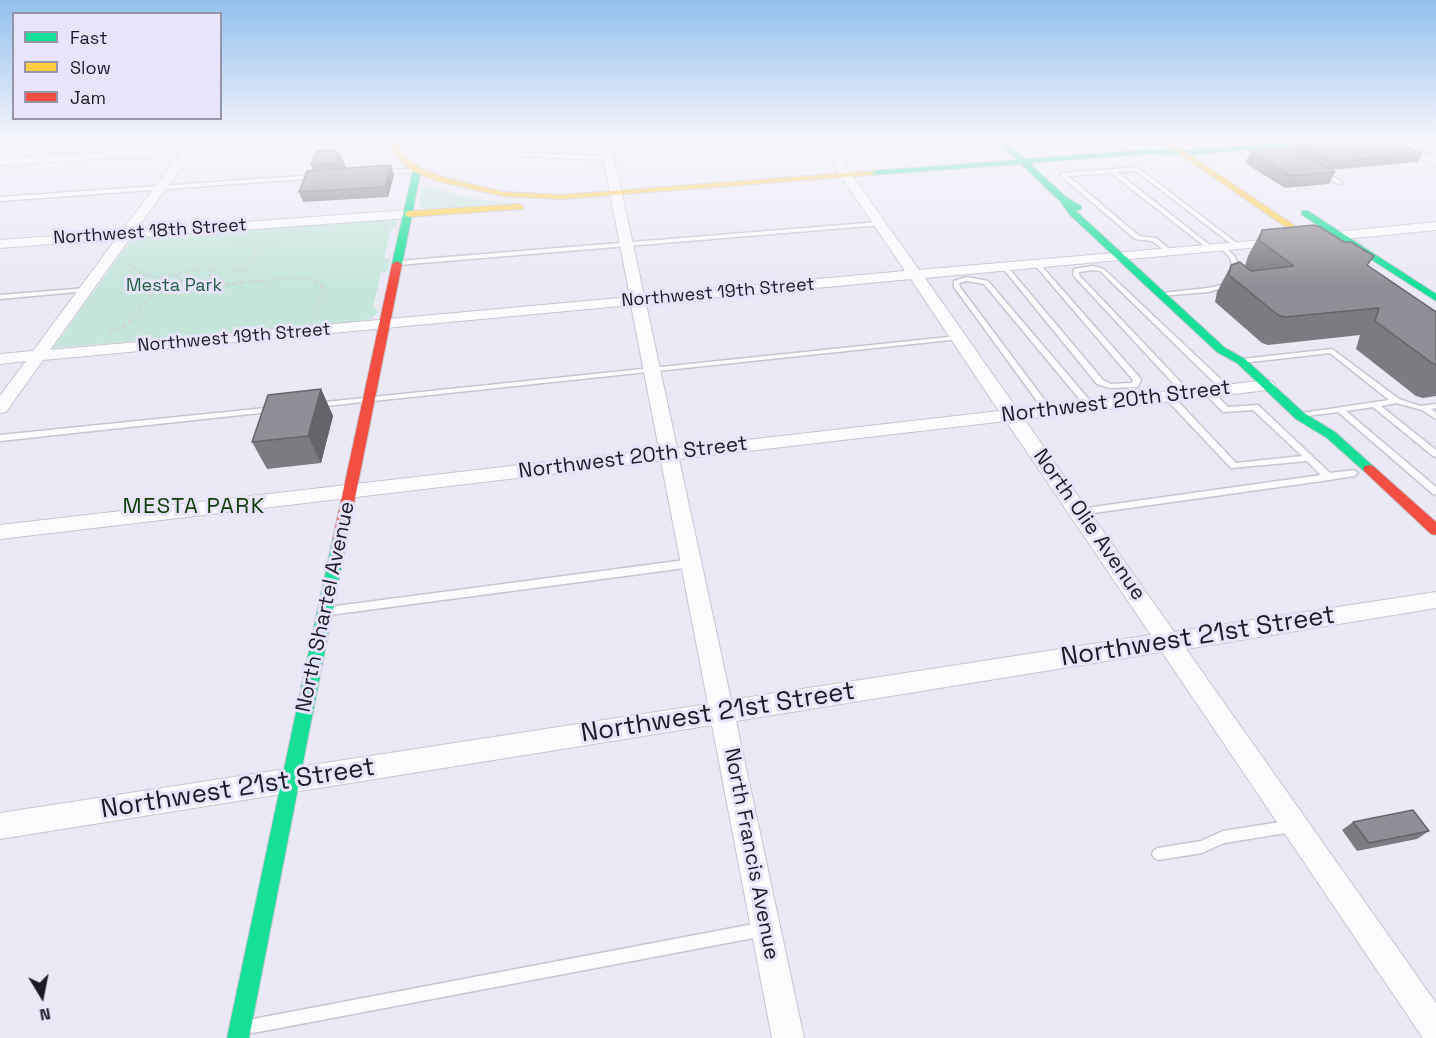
<!DOCTYPE html>
<html>
<head>
<meta charset="utf-8">
<style>
	body { margin:0 }
	#map { position:relative; width:1436px; height:1038px; overflow:hidden; background:#ebe9f6; font-family:"Space Grotesk",sans-serif }
	canvas { display:block }
	.legend { position:absolute; left:12px; top:12px; width:210px; height:108px; box-sizing:border-box; background:#e7e4fb; border:2px solid #9694a5; margin:0; padding:8px 10px; list-style:none; font-size:18px; color:#1c1b25 }
	.legend li { display:flex; align-items:center; gap:12px; height:30px }
	.legend b { width:30px; border:2px solid #9694a5 }
	.north { position:absolute; left:12px; top:966px; width:60px; height:60px; -webkit-text-stroke:4px #e7e4fb; paint-order:stroke; rotate:170deg; font-size:16px; font-weight:700; line-height:24px; text-align:center; color:#1c1b25 }
	.north::after { content:''; display:block; margin:auto; width:21px; height:27px; background:#1c1b25; clip-path:polygon(50% 0,100% 100%,50% 72%,0 100%) }
</style>
</head>
<body>
<div id="map">
<canvas width="1436" height="1038"></canvas>
<ul class="legend">
<li><b style="height:8px;background:#16e098"></b>Fast</li>
<li><b style="height:8px;background:#ffcf43"></b>Slow</li>
<li><b style="height:8px;background:#f24e42"></b>Jam</li>
</ul>
<div class="north">N</div>
</div>
<script>
const c = document.querySelector('canvas').getContext('2d');
c.lineJoin = 'round';
function fill(path, color) {
  c.fillStyle = color;
  c.fill(path, 'evenodd');
}
function toPath(rows) {
  const path = new Path2D();
  for (const r of rows) {
    path.moveTo(r[0], r[1]);
    for (let i = 2; i < r.length; i += 2) path.lineTo(r[i], r[i + 1]);
  }
  return path;
}
function strokePath(path, color, width, dash) {
  c.strokeStyle = color;
  c.lineWidth = width;
  c.lineCap = dash ? 'butt' : 'round';
  c.setLineDash(dash || []);
  c.stroke(path);
}
function label(font, color, halo, rows, align = 'center') {
  c.font = font + ' "Space Grotesk",sans-serif';
  c.lineWidth = 6;
  c.setLineDash([]);
  c.textBaseline = 'middle';
  c.strokeStyle = halo;
  c.fillStyle = color;
  for (const [text, x, y, turn = 0] of rows) {
    c.save();
    c.translate(x, y);
    c.rotate((+turn || 0) * Math.PI / 180);
    c.textAlign = isNaN(turn) ? turn : align;
    if (halo) c.strokeText(text, 0, 0);
    c.fillText(text, 0, 0);
    c.restore();
  }
}
fill(toPath([
	[425,186,475,199,508,203,426,209,419,205,419,202,421,189],
	[395,219,397,226,391,229,384,258,390,259,388,271,381,273,373,307,379,311,371,319,345,323,53,348,133,237]
]), '#c6e6dc');
const lane = toPath([
	[483,140,488,140,499,147,520,153,609,156,612,158,609,160,520,156,495,149,483,140],
	[820,140,840,140,822,142,820,140],
	[1137,167,1238,244,1238,246,1234,246,1136,171,1117,172,1211,246,1211,248,1207,248,1111,173,1068,176,1139,236,1156,238,1172,251,1167,252,1152,241,1135,239,1060,175,1063,173,1137,167],
	[419,169,419,171,417,172,381,174,378,172,381,170,419,169],
	[1324,171,1326,172,1343,183,1338,184,1322,174,1321,173,1324,171],
	[316,175,319,177,318,178,0,201,0,197,316,175],
	[879,222,881,223,881,225,398,265,395,263,398,261,879,222],
	[1220,245,1224,245,1235,257,1239,268,1233,280,1225,287,1208,292,1160,296,1159,295,1162,293,1208,288,1221,285,1228,278,1233,268,1230,258,1220,247,1220,245],
	[1036,261,1038,262,1140,378,1141,380,1138,387,1110,388,1097,384,1001,266,1006,265,1103,380,1111,384,1132,383,1133,380,1034,264,1034,262,1036,261],
	[1093,266,1104,269,1229,387,1229,391,1223,391,1100,271,1093,270,1079,272,1079,275,1192,394,1188,396,1185,396,1073,275,1074,269,1093,266],
	[967,277,988,281,1092,403,1093,405,1092,407,1086,407,984,284,967,281,959,283,960,287,1052,410,1048,412,1045,412,954,287,954,281,967,277],
	[86,288,88,289,88,291,0,299,0,295,86,288],
	[958,336,960,337,960,339,316,407,312,405,316,403,958,336],
	[1332,349,1399,399,1420,406,1436,404,1436,408,1431,409,1436,413,1436,419,1422,410,1396,403,1381,406,1436,450,1436,457,1433,456,1373,407,1346,411,1436,487,1436,495,1433,494,1338,412,1299,417,1298,415,1299,413,1302,413,1389,400,1330,353,1242,363,1238,361,1242,359,1332,349],
	[1204,389,1210,389,1228,407,1258,405,1330,473,1354,470,1358,473,1354,476,1329,480,1079,515,1076,514,1075,512,1076,510,1079,509,1321,475,1307,461,1231,468,1165,398,1165,394,1171,394,1236,463,1302,456,1253,410,1223,412,1204,393,1204,389],
	[275,407,279,409,278,411,0,441,0,435,275,407],
	[693,559,696,560,698,563,696,566,693,567,329,615,325,614,324,611,325,608,329,607,693,559],
	[1293,820,1297,822,1299,826,1297,830,1293,832,1224,843,1202,853,1158,860,1154,858,1152,854,1154,850,1158,848,1201,841,1223,831,1293,820],
	[764,922,769,924,771,929,769,934,764,936,253,1033,248,1031,246,1026,248,1021,253,1019,764,922]
]);
const street = toPath([
	[190,140,198,140,196,146,287,140,343,140,338,143,192,153,136,230,408,210,414,214,408,218,130,238,50,350,630,297,600,140,610,140,644,295,905,271,817,140,827,140,919,270,1286,238,1287,241,1281,245,925,278,1017,409,1267,380,1273,382,1275,385,1273,388,1267,390,1024,419,1174,632,1436,592,1436,608,1186,649,1436,1003,1436,1038,1423,1038,1162,652,736,721,804,1038,772,1038,712,725,0,839,0,813,708,704,661,461,0,539,0,525,659,449,631,305,43,360,6,412,0,413,0,396,26,361,0,364,0,354,33,351,116,239,0,248,0,240,122,231,180,154,0,165,0,159,185,147,190,140],
	[911,279,999,411,677,448,646,304,911,279],
	[1006,421,1151,635,731,700,679,459,1006,421],
	[1385,140,1398,140,1436,159,1436,166,1385,140],
	[1436,222,1436,230,1325,241,1319,237,1325,233,1436,222]
]);
const fast = toPath([
	[996,140,1004,140,1025,159,1146,150,1183,151,1321,140,1355,140,1351,142,1183,155,1146,154,1029,163,1066,197,1081,206,1081,210,1075,210,1076,211,1225,348,1245,359,1304,413,1335,432,1373,466,1375,469,1373,472,1365,472,1327,438,1296,419,1237,363,1217,352,1070,215,1060,201,1021,164,871,175,867,173,871,171,1017,160,996,140],
	[417,168,421,170,402,264,397,267,392,264,413,170,417,168],
	[1302,211,1308,211,1436,294,1436,301,1302,215,1302,211],
	[340,533,345,534,347,538,249,1038,227,1038,333,538,335,534,340,533]
]);
const slow = toPath([
	[389,140,397,140,400,149,408,159,420,168,443,177,503,192,561,195,871,171,875,173,871,175,561,199,503,196,437,181,414,172,402,163,392,149,389,140],
	[1159,140,1168,140,1329,249,1321,251,1159,140],
	[519,204,523,207,522,209,408,217,404,214,408,211,519,204]
]);
const jam = toPath([
	[397,261,402,264,347,538,345,542,340,543,335,542,333,538,392,264,397,261],
	[1369,465,1373,466,1436,522,1436,535,1431,534,1365,472,1363,469,1365,466,1369,465]
]);
strokePath(lane, '#c7c5d0', 3);
strokePath(street, '#c7c5d0', 2);
strokePath(fast, '#c7c5d0', 2);
strokePath(slow, '#c7c5d0', 2);
strokePath(jam, '#c7c5d0', 2);
strokePath(toPath([
	[238,240,249,245,255,252],
	[128,264,143,275,162,277,159,282],
	[214,267,245,271],
	[178,276,176,278,184,282],
	[162,277,205,268,215,269,205,282],
	[239,282,255,252,277,238],
	[248,282,283,279,312,279,317,282]
]), '#d3d2d7', 1.5, [3, 3]);
strokePath(toPath([
	[181,281,185,283,185,288],
	[239,283,240,281],
	[202,287,207,281],
	[153,291,160,281],
	[314,318,323,292,322,286,314,281],
	[108,334,122,328,136,316,153,291,264,281]
]), '#d3d2d7', 2, [4, 4]);
fill(lane, '#fcfcfe');
fill(street, '#fcfcfe');
fill(fast, '#16e098');
fill(slow, '#ffcf43');
fill(jam, '#f24e42');
fill(toPath([
	[1296,143,1359,145,1422,154,1417,162,1331,170,1335,172,1329,184,1285,188,1245,163,1251,151,1294,148],
	[335,152,346,168,391,165,394,175,388,197,303,202,299,192,313,171,311,165],
	[1262,230,1368,266,1436,312,1436,396,1423,398,1416,396,1356,349,1360,335,1268,345,1262,343,1215,302,1217,292,1231,265,1245,266,1248,256],
	[321,389,333,416,321,463,267,469,252,442],
	[1353,822,1429,831,1417,839,1357,851,1342,830]
]), '#7e7a82');
fill(toPath([
	[339,152,342,160,336,160],
	[343,160,346,168,345,171,342,163],
	[391,165,394,175,388,197,385,187],
	[321,389,333,416,321,463,308,436]
]), '#66636a');
const building = toPath([
	[1334,140,1351,140,1359,145,1398,142,1422,154,1330,162,1296,143,1334,140],
	[1293,148,1335,172,1291,176,1251,151,1293,148],
	[334,150,333,152,339,152,336,160,343,160,342,163,311,165,317,151,334,150],
	[391,165,385,187,299,192,307,171,391,165],
	[1314,225,1320,227,1344,242,1351,242,1374,256,1367,265,1436,312,1436,366,1375,321,1379,308,1284,317,1278,315,1229,275,1231,265,1240,262,1251,271,1294,266,1259,240,1262,230,1314,225],
	[321,389,308,436,252,442,268,395,321,389],
	[1413,810,1429,831,1369,843,1353,822,1413,810]
]);
fill(building, '#928e97');
strokePath(building, '#66636a', 1.5);
const sky = c.createLinearGradient(0, 0, 0, 285);
sky.addColorStop(0, '#91c0ed');
sky.addColorStop(0.49, '#f6f5fb');
sky.addColorStop(1, '#f6f5fb00');
c.fillStyle = sky;
c.fillRect(0, 0, 1436, 285);
label('18px', '#1c1b25', '#e7e4fb', [
	["Northwest 18th Street",150,232,-4],
	["Northwest 19th Street",718,293,-5],
	["Northwest 19th Street",234,338,-5]
]);
label('18px', '#1f6045', '#e7e4fb', [
	["Mesta Park",174,286]
]);
label('21px', '#1c1b25', '#e7e4fb', [
	["Northwest 20th Street",1116,402,-7],
	["Northwest 20th Street",633,458,-7],
	["North Olie Avenue",1089,525,55],
	["North Shartel Avenue",326,607,-78],
	["North Francis Avenue",751,854,79]
]);
c.letterSpacing = '1.5px';
label('22px', '#0d3d02', '#e7e4fb', [
	["MESTA PARK",194,507]
]);
c.letterSpacing = '0px';
label('26px', '#1c1b25', '#e7e4fb', [
	["Northwest 21st Street",1198,637,-9],
	["Northwest 21st Street",718,713,-9],
	["Northwest 21st Street",238,789,-9]
]);
</script>
</body>
</html>
